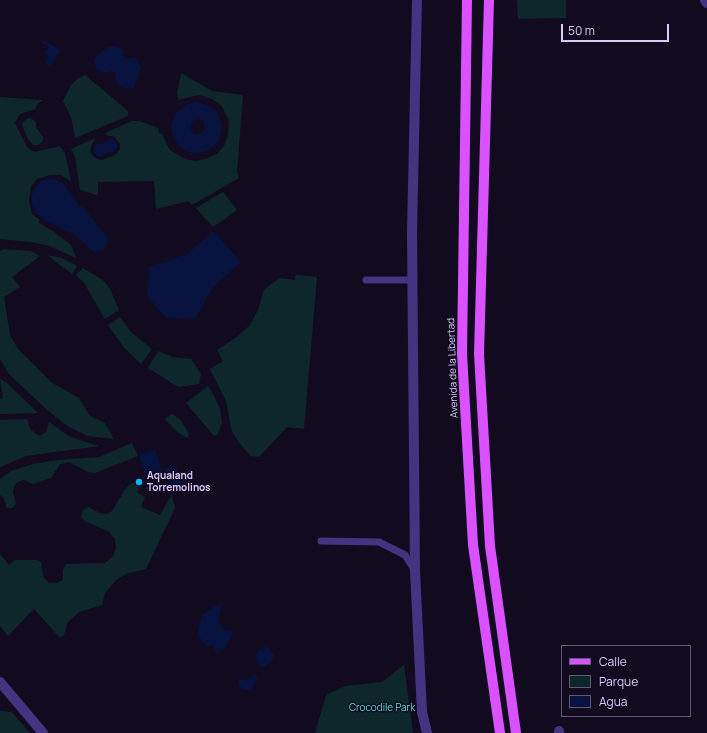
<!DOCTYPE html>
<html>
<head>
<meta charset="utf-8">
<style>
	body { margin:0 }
	#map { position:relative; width:707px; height:733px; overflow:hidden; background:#120b20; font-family:Manrope,sans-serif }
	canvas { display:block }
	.legend { position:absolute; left:561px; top:645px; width:130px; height:72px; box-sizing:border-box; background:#120b20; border:1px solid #625779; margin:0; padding:5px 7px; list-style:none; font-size:12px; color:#d9caff }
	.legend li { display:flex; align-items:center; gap:8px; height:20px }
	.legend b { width:20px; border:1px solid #625779 }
	.scale { position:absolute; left:561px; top:24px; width:108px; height:18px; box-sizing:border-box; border:2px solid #d9caff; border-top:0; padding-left:5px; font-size:12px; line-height:14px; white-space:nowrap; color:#d9caff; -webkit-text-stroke:3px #120b20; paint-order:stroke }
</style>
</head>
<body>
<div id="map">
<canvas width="707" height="733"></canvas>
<ul class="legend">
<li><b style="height:5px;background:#da51ff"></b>Calle</li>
<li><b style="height:11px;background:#0e272a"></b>Parque</li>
<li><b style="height:11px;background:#07123e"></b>Agua</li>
</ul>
<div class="scale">50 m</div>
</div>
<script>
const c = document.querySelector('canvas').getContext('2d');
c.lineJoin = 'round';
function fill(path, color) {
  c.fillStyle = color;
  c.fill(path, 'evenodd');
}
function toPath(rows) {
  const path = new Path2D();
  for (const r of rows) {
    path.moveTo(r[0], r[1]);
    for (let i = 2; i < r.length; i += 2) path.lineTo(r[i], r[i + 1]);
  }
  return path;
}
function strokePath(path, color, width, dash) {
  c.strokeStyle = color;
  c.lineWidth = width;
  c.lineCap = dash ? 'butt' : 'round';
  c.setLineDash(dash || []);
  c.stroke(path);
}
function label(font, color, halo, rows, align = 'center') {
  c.font = font + ' Manrope,sans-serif';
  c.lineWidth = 3;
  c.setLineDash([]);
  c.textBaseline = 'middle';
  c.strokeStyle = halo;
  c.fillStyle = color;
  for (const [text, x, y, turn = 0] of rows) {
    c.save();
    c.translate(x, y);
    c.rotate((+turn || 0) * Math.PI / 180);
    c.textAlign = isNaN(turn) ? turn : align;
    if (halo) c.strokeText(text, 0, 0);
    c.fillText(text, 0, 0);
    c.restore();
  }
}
fill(toPath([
	[517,0,566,0,566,18,518,19],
	[181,73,212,91,243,95,237,171,239,178,192,205,189,201,156,209,154,181,98,182,98,195,80,190,75,157,71,149,95,138,91,147,90,152,93,156,97,159,102,160,113,156,117,153,120,149,120,144,114,136,108,136,105,133,132,121,139,121,158,128,159,133,163,135,166,143,170,150,185,159,195,161,206,159,217,154,224,146,228,135,229,121,222,106,212,99,200,95,189,97,179,100,177,94],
	[85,75,128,111,128,116,75,138,71,117,63,101,71,85,77,79],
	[0,97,43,100,36,105,36,109,20,114,15,123,27,147,34,152,60,146,65,153,71,181,60,175,50,175,37,179,31,186,29,201,32,214,40,220,39,223,54,232,71,245,76,258,49,246,31,242,0,239],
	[28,118,34,120,36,123,36,127,43,137,43,141,38,145,33,145,27,137,22,125,23,122],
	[223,192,237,210,213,227,196,208],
	[3,249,31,251,40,256,12,277,20,287,4,297,10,335,18,349,51,382,79,398,90,416,105,423,114,439,87,436,66,425,46,409,9,374,0,359,0,251],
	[47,255,62,258,77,266,72,274],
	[83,268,104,281,110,289,119,310,105,319,84,283,76,275],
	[296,275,317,277,304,429,287,427,259,457,251,456,241,445,232,432,226,401,210,369,223,361,217,350,238,336,250,325,258,310,264,290,279,278,295,280],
	[120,317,131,332,152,349,141,364,125,349,108,325],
	[158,351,173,357,191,359,201,374,199,384,178,387,148,368],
	[0,379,7,383,38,413,0,414,0,399,3,398],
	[208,386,214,396,220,409,222,422,218,434,214,436,186,403],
	[172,414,180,419,189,434,187,438,177,432,165,419],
	[27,419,31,430,39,436,46,432,49,422,70,437,100,446,26,456,0,467,0,420],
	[132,443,138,456,95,473,88,472,69,462,60,464,51,478,33,484,24,480,17,482,14,486,13,492,16,504,12,508,7,508,3,497,0,495,0,479,11,471,33,464,58,460,99,457],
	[143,480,137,492,145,497,141,507,160,515,172,494,175,508,146,569,126,574,116,580,105,593,102,605,79,612,67,623,64,635,60,638,34,609,8,636,0,626,0,554,9,565,15,560,36,560,41,562,43,577,49,583,57,583,63,580,63,570,66,564,105,563,113,556,116,548,115,539,108,531,86,522,81,517,83,510,88,507,100,513,107,514,112,511,126,488,132,483],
	[404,665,413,733,315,733,326,695,345,686,382,682],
	[0,711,12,712,30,733,0,733]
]), '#0e272a');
fill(toPath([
	[43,41,61,50,51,66,45,63,49,57,45,54,49,47,42,43],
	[113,45,123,50,123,55,126,59,129,59,135,56,141,68,134,88,126,88,121,86,116,82,115,78,116,73,111,71,106,73,102,72,97,69,94,64,94,59,107,47],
	[195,102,201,103,213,108,218,113,222,126,219,140,214,146,208,150,200,153,192,153,185,150,179,146,172,133,171,126,176,113,188,104],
	[199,119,204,122,205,129,203,132,196,135,192,132,190,128,191,123,194,120],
	[110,139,113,139,117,144,117,148,115,152,107,153,101,157,97,156,94,153,94,149,95,145,99,143,103,144,107,140],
	[53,179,61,182,69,191,78,204,86,210,102,231,108,239,105,247,101,251,98,252,94,252,75,235,46,221,37,214,33,207,31,198,34,189,40,182,44,180],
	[213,231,241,262,213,287,195,319,166,318,147,296,149,267,186,255],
	[155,450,163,474,147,479,139,455],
	[176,465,183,486,172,490,165,469],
	[217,605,222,605,218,619,220,625,225,630,233,632,226,647,217,653,212,645,207,646,197,635,202,615],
	[267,646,275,656,272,661,264,667,260,667,256,657,257,652],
	[256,675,258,678,251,690,245,690,239,686,238,679,247,680]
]), '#07123e');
strokePath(toPath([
	[366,280,413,280],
	[321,541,379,542,405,555,415,571]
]), '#433481', 7);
strokePath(toPath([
	[417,0,412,233,415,571,422,712,427,733],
	[705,0,707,3],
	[0,682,43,733],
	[559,733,559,731]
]), '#433481', 10);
strokePath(toPath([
	[467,0,462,354,473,545,500,733],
	[489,0,479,354,490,546,516,733]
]), '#da51ff', 10);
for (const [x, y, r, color] of [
	[139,482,4,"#00b6f5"]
]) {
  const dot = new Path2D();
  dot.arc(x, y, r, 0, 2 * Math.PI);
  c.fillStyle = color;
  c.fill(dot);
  strokePath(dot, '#120b20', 1.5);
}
label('10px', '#d9caff', '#120b20', [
	["Avenida de la Libertad",453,368,-92]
]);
label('bold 10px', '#d9caff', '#120b20', [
	["Aqualand",147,476],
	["Torremolinos",147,488]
], 'left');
label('10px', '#51e4d7', '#120b20', [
	["Crocodile Park",382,708]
]);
</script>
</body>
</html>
